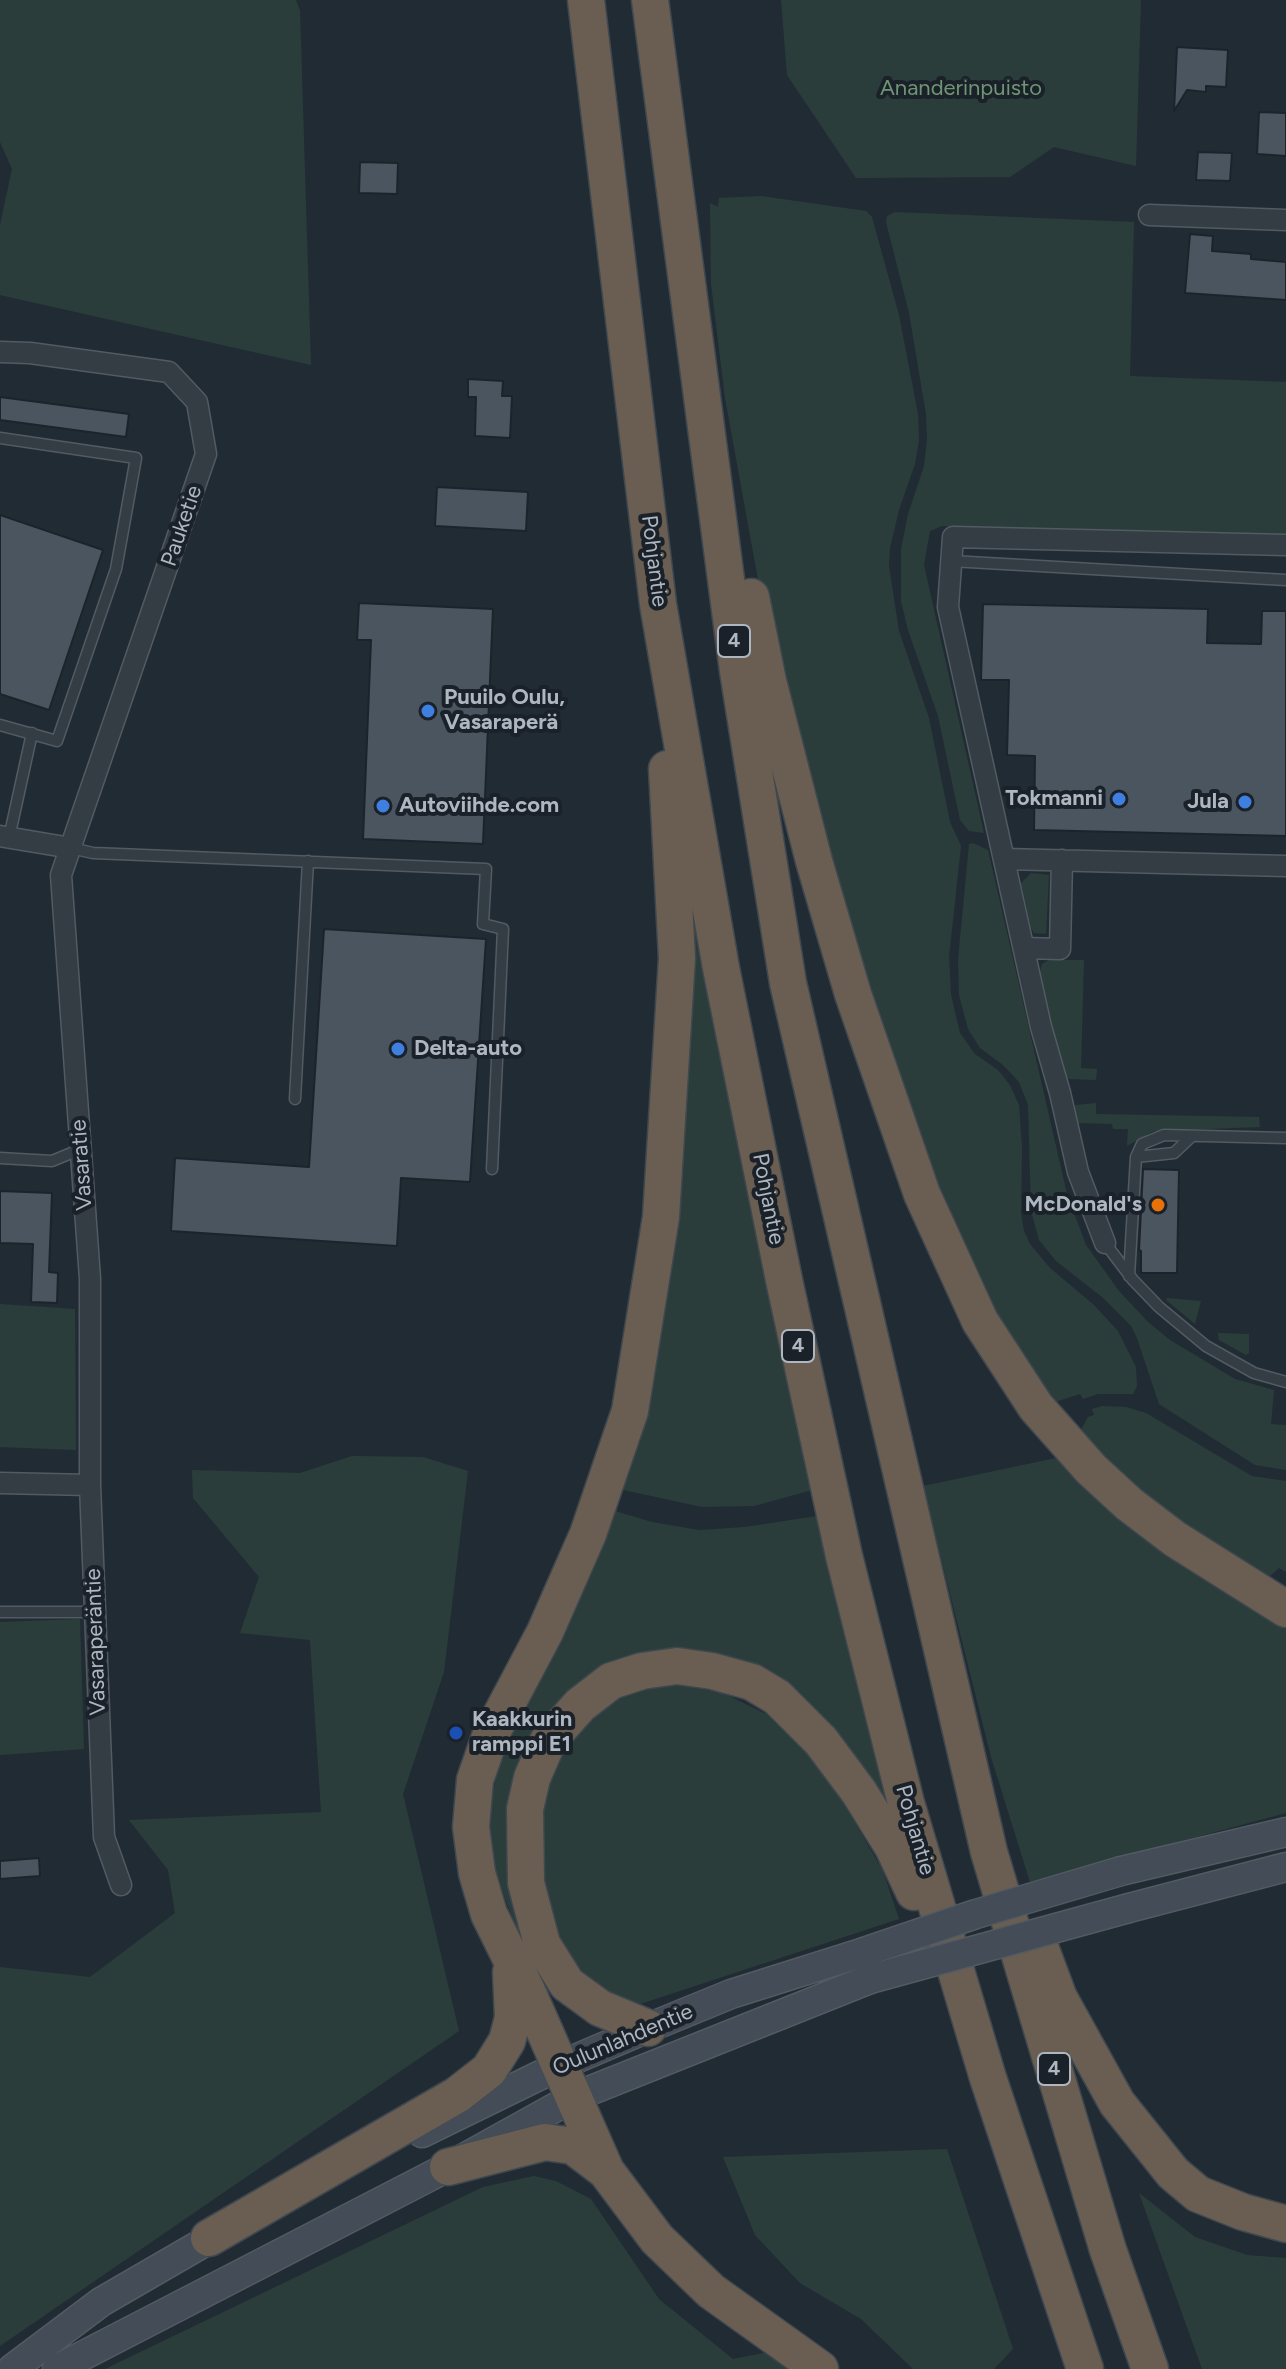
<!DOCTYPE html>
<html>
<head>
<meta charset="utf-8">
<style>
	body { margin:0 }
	canvas { display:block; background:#212b33 }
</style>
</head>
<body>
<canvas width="1286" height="2369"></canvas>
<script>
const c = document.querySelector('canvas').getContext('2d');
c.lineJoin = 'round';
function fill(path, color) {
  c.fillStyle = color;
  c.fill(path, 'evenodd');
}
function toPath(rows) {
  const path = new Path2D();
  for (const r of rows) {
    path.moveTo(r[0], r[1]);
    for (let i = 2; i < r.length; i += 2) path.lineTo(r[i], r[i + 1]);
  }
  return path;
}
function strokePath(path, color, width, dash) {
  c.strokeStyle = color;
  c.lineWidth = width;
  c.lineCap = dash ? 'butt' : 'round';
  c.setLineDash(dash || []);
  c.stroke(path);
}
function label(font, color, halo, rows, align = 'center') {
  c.font = font + ' Figtree,sans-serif';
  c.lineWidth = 8;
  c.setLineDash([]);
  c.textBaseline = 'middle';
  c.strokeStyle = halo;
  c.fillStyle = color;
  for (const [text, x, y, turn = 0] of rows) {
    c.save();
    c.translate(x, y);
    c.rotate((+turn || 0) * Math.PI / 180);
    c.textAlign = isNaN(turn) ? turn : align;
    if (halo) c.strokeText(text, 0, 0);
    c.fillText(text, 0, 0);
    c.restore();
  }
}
fill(toPath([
	[0,0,296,0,300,11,311,365,0,295,0,225,12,169,0,142],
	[781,0,1141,0,1136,166,1054,147,1010,177,856,178,787,75],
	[761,196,866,211,872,217,899,315,918,414,919,440,915,464,899,510,890,548,889,566,899,631,929,718,950,822,961,846,949,957,951,995,960,1033,975,1054,998,1070,1010,1085,1019,1105,1022,1147,1021,1213,1024,1231,1030,1244,1050,1268,1094,1305,1118,1331,1136,1367,1137,1386,1133,1394,1098,1394,1083,1399,1080,1394,1049,1404,990,1318,930,1188,776,679,725,398,711,284,710,203,718,207,719,198],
	[895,212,1134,222,1130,376,1286,382,1286,534,942,526,930,531,924,565,984,833,969,831,960,820,938,716,908,630,901,601,901,550,908,514,924,466,927,440,926,414,909,313,886,222,887,216],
	[973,843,988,850,1067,1194,1086,1245,1119,1291,1148,1322,1170,1340,1235,1379,1274,1390,1271,1424,1286,1425,1286,1470,1255,1465,1159,1404,1137,1338,1131,1326,1102,1297,1056,1261,1039,1240,1031,1211,1028,1105,1019,1082,1003,1065,980,1048,968,1029,959,995,958,960,969,844],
	[1031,873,1049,875,1046,934,1034,933,1031,928,1021,883],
	[690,881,812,1490,754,1506,702,1507,619,1489],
	[1049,960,1084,960,1081,1068,1097,1069,1096,1080,1069,1079,1062,1072,1040,972,1042,964],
	[1096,1103,1096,1114,1259,1117,1260,1127,1154,1131,1127,1146,1128,1129,1113,1129,1112,1124,1077,1123,1072,1109,1076,1105],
	[1167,1298,1201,1301,1195,1324,1166,1300],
	[0,1304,75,1309,76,1450,0,1447],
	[1218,1333,1249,1334,1249,1353,1246,1355,1219,1340],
	[1102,1406,1126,1407,1146,1413,1252,1476,1286,1481,1286,1572,1279,1568,1269,1577,1224,1557,1133,1493,1077,1437,1088,1417,1094,1415,1092,1409],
	[352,1456,423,1457,468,1471,444,1672,403,1794,459,2031,0,2346,0,1967,90,1977,175,1913,168,1870,129,1820,321,1812,310,1640,240,1633,259,1577,193,1498,192,1470,300,1473],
	[1056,1458,1119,1516,1286,1626,1286,1813,1030,1882,991,1757,923,1486],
	[615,1511,652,1522,699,1530,745,1527,817,1516,906,1852,798,1701,628,1661,578,1683,538,1723,514,1774,508,1864,558,2031,538,1992,493,1863,488,1823,498,1765],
	[80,1619,84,1749,0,1755,0,1622],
	[672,1684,723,1693,766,1714,821,1764,883,1871,899,1919,625,2009,582,1984,558,1948,537,1882,539,1802,562,1741,630,1689],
	[947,2149,1013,2349,994,2369,913,2369,861,2319,800,2283,755,2235,723,2157],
	[534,2176,556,2181,591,2199,659,2299,733,2359,774,2351,801,2369,105,2369,483,2187],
	[1139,2193,1195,2237,1247,2255,1286,2258,1286,2369,1202,2369]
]), '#2a3d3b');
const building = toPath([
	[1177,47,1228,50,1226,87,1206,86,1206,92,1187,90,1174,111,1177,47],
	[1259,112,1286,113,1286,156,1257,154,1259,112],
	[1198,152,1232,153,1230,181,1196,180,1198,152],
	[360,162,398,163,397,194,359,193,360,162],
	[1190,234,1213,236,1212,251,1251,254,1251,259,1286,262,1286,300,1185,293,1190,234],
	[468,379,503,381,502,396,512,396,510,438,475,436,476,397,468,397,468,379],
	[0,397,129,414,126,437,0,420,0,397],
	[437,487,528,492,526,531,435,526,437,487],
	[0,515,103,550,49,710,0,694,0,515],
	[359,603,493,609,483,844,363,839,371,640,357,640,359,603],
	[983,604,1208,609,1207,643,1261,644,1262,611,1286,611,1286,836,1034,830,1035,756,1007,755,1009,680,981,680,983,604],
	[324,929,486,939,470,1182,401,1178,397,1246,171,1231,175,1158,309,1167,324,929],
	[1143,1169,1179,1170,1177,1273,1141,1273,1141,1251,1139,1250,1143,1169],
	[0,1191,52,1193,49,1272,58,1273,57,1303,31,1302,33,1244,0,1243,0,1191],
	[39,1858,40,1876,0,1879,0,1861,39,1858]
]);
fill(building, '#4a555f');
strokePath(building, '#1c232b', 2);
const service = toPath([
	[0,438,136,458,116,569,57,741,0,725],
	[951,561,1286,580],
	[9,838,32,733],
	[71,848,93,853,486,869,483,924,503,929,492,1169],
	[295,1099,308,861],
	[1136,1157,1174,1153,1192,1136],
	[0,1158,52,1161,81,1149],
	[1105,1243,1133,1280,1159,1307,1206,1346,1254,1373,1286,1382],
	[1129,1276,1136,1157,1142,1144,1164,1135,1286,1138],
	[0,1612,95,1612]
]);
const minor = toPath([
	[1149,215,1286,220],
	[0,352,30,353,169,372,197,402,206,454,61,875,90,1279,90,1485],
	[0,836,71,848],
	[1004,859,1286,866],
	[1024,948,1060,949,1062,860],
	[1105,1243,1078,1172,1060,1093,1041,1027,948,607,953,537,1286,545],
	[0,1483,90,1485,104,1837,121,1885]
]);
const secondary = toPath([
	[1121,1871,1286,1832],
	[1129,1908,1286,1867],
	[422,2133,559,2066,648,2028,731,1994,861,1953],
	[12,2369,101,2302,227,2229],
	[57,2369,448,2167,574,2097,870,1979]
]);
const motorway = toPath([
	[586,0,658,604,721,968,784,1280,844,1556,906,1803,988,2078,1085,2369],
	[650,0,738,671,788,983,989,1852,1108,2250,1150,2369],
	[751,597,768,681,814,861,853,994,922,1194,980,1321,1036,1407,1091,1469,1129,1504,1175,1539,1286,1609],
	[667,769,677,958,661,1217,630,1411,588,1534,545,1632,491,1734,475,1780,471,1827,477,1873,489,1914,527,1991,606,2171,657,2239,711,2291,820,2369],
	[1040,1947,1059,1998,1117,2103,1173,2173,1198,2194,1243,2212,1286,2224],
	[648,2028,600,2008,567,1984,542,1944,526,1883,525,1809,532,1778,548,1741,580,1705,611,1681,642,1671,677,1666,712,1671,752,1682,777,1697,821,1741,859,1792,893,1847,914,1892],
	[448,2167,545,2142,573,2146,606,2171],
	[209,2238,457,2095,489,2070,507,2041,513,2018,511,1972]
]);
strokePath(service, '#525a62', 13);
strokePath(minor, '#525a62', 23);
strokePath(secondary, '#525a62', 31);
strokePath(motorway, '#3f474f', 39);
strokePath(service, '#343c44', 10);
strokePath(minor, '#343c44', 20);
strokePath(secondary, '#434c57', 28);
strokePath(motorway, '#6a5e52', 36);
const secondaryBridge = toPath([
	[861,1953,976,1914,1121,1871],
	[870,1979,1129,1908]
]);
strokePath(secondaryBridge, '#525a62', 31, []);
strokePath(secondaryBridge, '#434c57', 28);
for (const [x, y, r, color] of [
	[428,711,8,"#3f7fe0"],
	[1119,799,8,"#3f7fe0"],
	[1245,802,8,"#3f7fe0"],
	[383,806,8,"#3f7fe0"],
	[398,1049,8,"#3f7fe0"],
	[1158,1205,8,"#e8710a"],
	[456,1733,8,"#1a4fb4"]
]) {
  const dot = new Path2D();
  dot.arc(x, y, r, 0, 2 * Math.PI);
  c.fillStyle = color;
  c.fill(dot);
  strokePath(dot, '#1a2129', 3);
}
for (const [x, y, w] of [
	[734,641,32],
	[798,1346,32],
	[1054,2069,32]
]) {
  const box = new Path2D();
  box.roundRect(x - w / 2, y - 16, w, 32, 6);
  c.fillStyle = '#1a2129';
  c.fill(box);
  strokePath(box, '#aeb7c1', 2);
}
label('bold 20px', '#aeb7c1', null, [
	["4",734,641],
	["4",798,1346],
	["4",1054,2069]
]);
label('22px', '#709575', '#1a2129', [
	["Ananderinpuisto",961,89]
]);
label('22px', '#aeb7c1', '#1a2129', [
	["Pauketie",182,526,-71],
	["Pohjantie",654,561,83],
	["Vasaratie",82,1165,-94],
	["Pohjantie",768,1199,79],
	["Vasaraperäntie",96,1642,-92],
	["Pohjantie",915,1830,74],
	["Oulunlahdentie",623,2040,-23]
]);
label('bold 22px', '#aeb7c1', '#1a2129', [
	["Puuilo Oulu,",444,698],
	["Vasaraperä",444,723],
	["Tokmanni",1103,799,"right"],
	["Jula",1229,802,"right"],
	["Autoviihde.com",399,806],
	["Delta-auto",414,1049],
	["McDonald's",1142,1205,"right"],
	["Kaakkurin",472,1720],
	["ramppi E1",472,1745]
], 'left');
</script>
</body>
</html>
